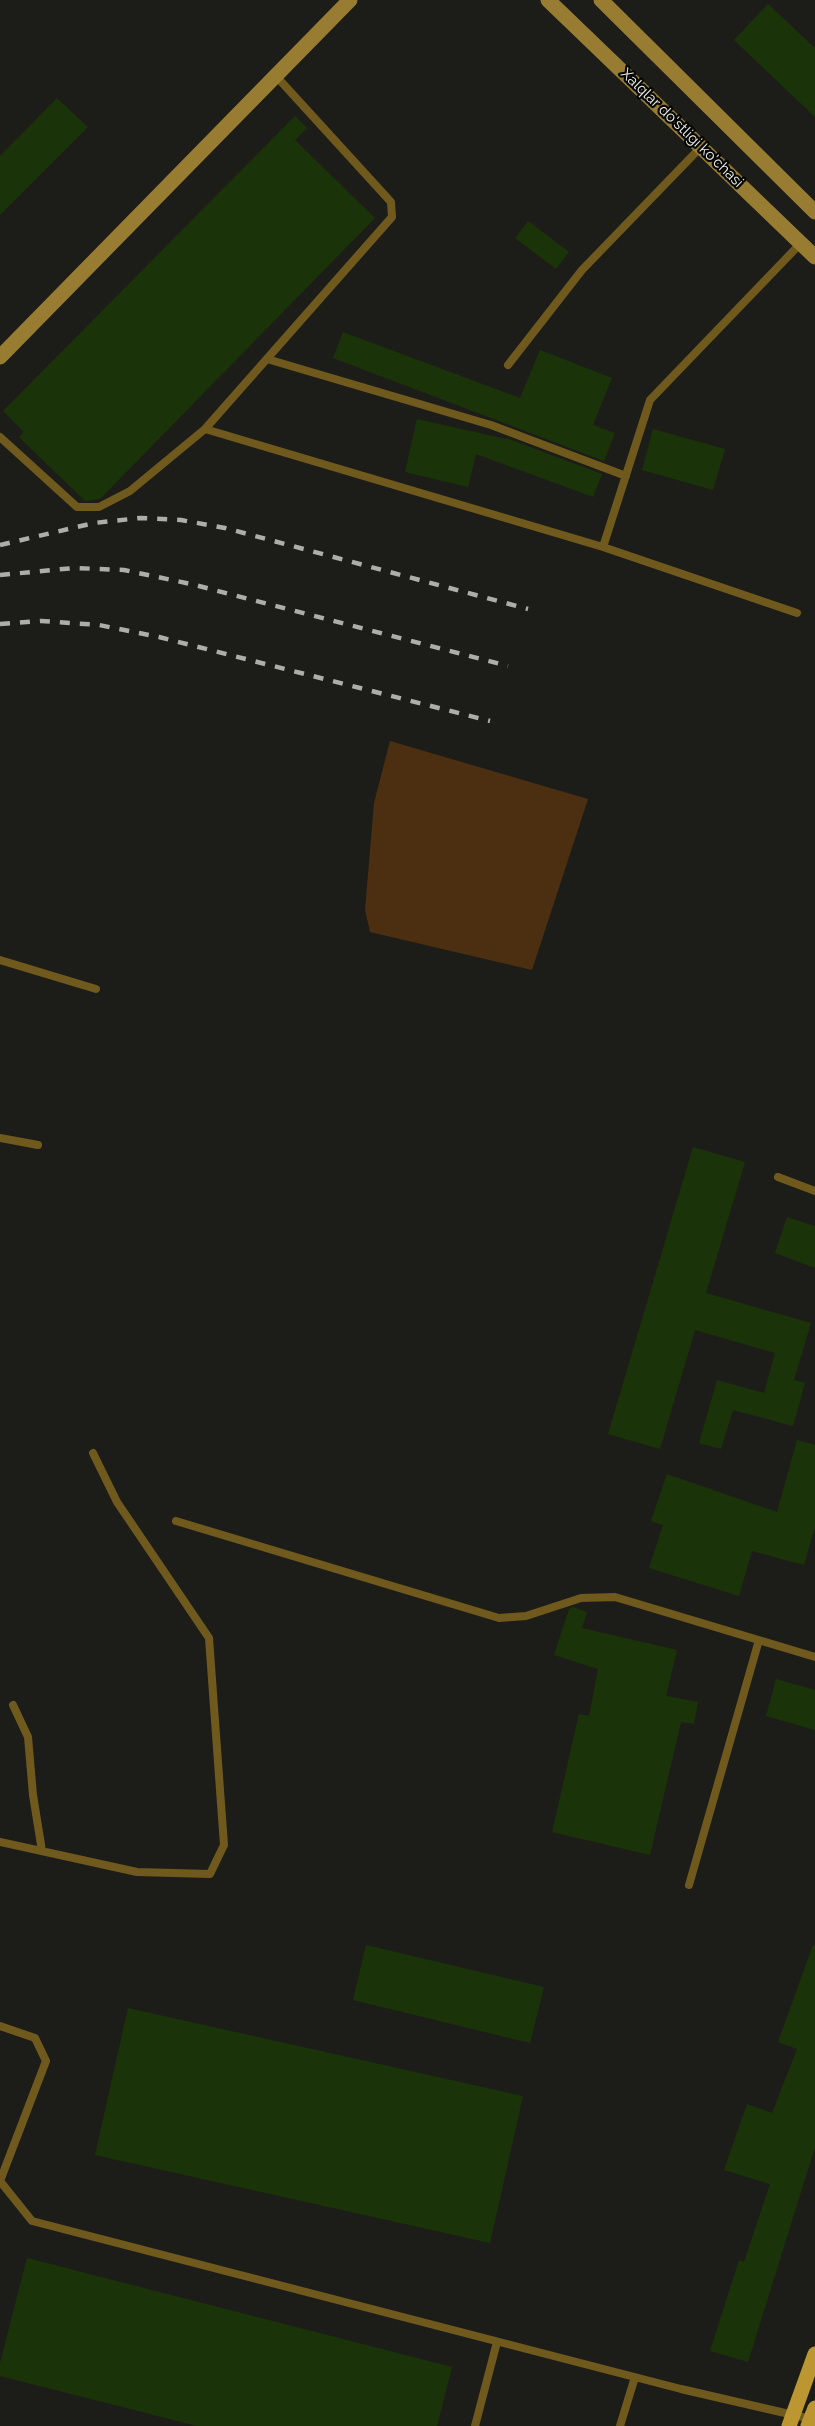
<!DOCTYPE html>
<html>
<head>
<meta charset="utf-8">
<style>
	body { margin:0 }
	canvas { display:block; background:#1c1d18 }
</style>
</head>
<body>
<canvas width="815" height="2426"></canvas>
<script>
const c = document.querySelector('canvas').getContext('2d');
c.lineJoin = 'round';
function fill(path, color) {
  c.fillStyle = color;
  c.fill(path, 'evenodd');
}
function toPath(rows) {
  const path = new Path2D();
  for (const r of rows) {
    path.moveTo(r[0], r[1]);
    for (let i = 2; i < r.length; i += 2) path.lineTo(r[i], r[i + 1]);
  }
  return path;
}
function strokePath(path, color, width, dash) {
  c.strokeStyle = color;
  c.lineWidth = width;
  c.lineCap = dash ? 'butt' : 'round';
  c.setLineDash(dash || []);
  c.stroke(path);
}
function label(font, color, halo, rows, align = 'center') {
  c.font = font + ' Raleway,sans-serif';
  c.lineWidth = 4.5;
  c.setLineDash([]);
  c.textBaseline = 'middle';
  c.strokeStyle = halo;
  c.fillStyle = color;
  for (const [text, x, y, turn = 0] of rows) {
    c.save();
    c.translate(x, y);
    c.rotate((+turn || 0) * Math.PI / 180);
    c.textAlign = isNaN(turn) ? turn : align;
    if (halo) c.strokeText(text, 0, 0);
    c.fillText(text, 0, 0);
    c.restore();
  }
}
fill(toPath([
	[390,741,588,799,532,970,370,932,365,910,374,803]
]), '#4c2f11');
fill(toPath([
	[768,4,815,48,815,117,734,40],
	[57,98,88,127,0,215,0,156],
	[295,116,307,128,295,140,375,218,100,499,85,501,19,437,24,432,3,411],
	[528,221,569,252,556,269,515,238],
	[343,332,520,398,540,350,612,378,593,425,615,433,604,461,333,358],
	[417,419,506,439,506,438,602,474,593,497,476,454,468,487,405,472],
	[653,429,725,449,713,490,642,470],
	[693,1147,745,1162,706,1293,811,1323,794,1380,805,1383,793,1426,733,1410,721,1449,699,1443,717,1380,764,1393,775,1353,695,1330,660,1449,608,1434],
	[787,1217,815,1226,815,1268,775,1253],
	[797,1440,815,1445,815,1527,804,1565,752,1551,739,1596,649,1568,663,1525,651,1521,667,1474,777,1512],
	[573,1607,587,1612,582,1628,677,1650,666,1696,698,1702,694,1724,681,1722,650,1855,552,1832,579,1714,589,1716,598,1669,554,1655,569,1609],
	[776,1679,815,1690,815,1730,766,1716],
	[366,1945,544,1987,530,2043,353,2000],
	[813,1945,815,1946,815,2147,748,2362,710,2351,739,2260,744,2262,770,2184,724,2170,747,2104,772,2113,797,2049,778,2042],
	[128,2008,523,2096,490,2243,95,2155],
	[27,2258,452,2367,437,2426,197,2426,0,2376,0,2363]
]), '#1b3309');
strokePath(toPath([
	[267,359,491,425,626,476],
	[508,365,582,270,701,147],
	[205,429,392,217,391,202,276,76],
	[0,437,77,507,99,507,130,491,205,429,603,547,650,400,801,243],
	[603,547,797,613],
	[0,960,96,989],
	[0,1138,38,1145],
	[778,1177,815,1191],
	[176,1521,499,1618,526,1616,581,1598,615,1597,815,1657],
	[13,1705,28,1737,33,1795,42,1851],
	[0,1842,137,1872,210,1874,224,1845,209,1638,117,1502,93,1453],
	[689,1885,759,1640],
	[0,2026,35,2038,46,2061,0,2181],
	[0,2181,32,2221,681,2389,811,2419],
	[475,2426,497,2342],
	[620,2426,635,2377]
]), '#6f591d', 8);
strokePath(toPath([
	[548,0,815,257],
	[601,0,815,212],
	[0,357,350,0]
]), '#987c32', 15);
strokePath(toPath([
	[789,2426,815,2354],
	[808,2426,815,2408]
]), '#bc9731', 15);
strokePath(toPath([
	[0,545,94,523,140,518,181,520,225,528,528,609],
	[0,575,74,568,124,570,191,584,508,666],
	[0,624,41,621,99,625,159,637,490,721]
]), '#adaeaa', 4.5, [10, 10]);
label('15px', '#f3f3f0', '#070705', [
	["Xalqlar do'stligi ko'chasi",682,128,44]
]);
</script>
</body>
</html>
